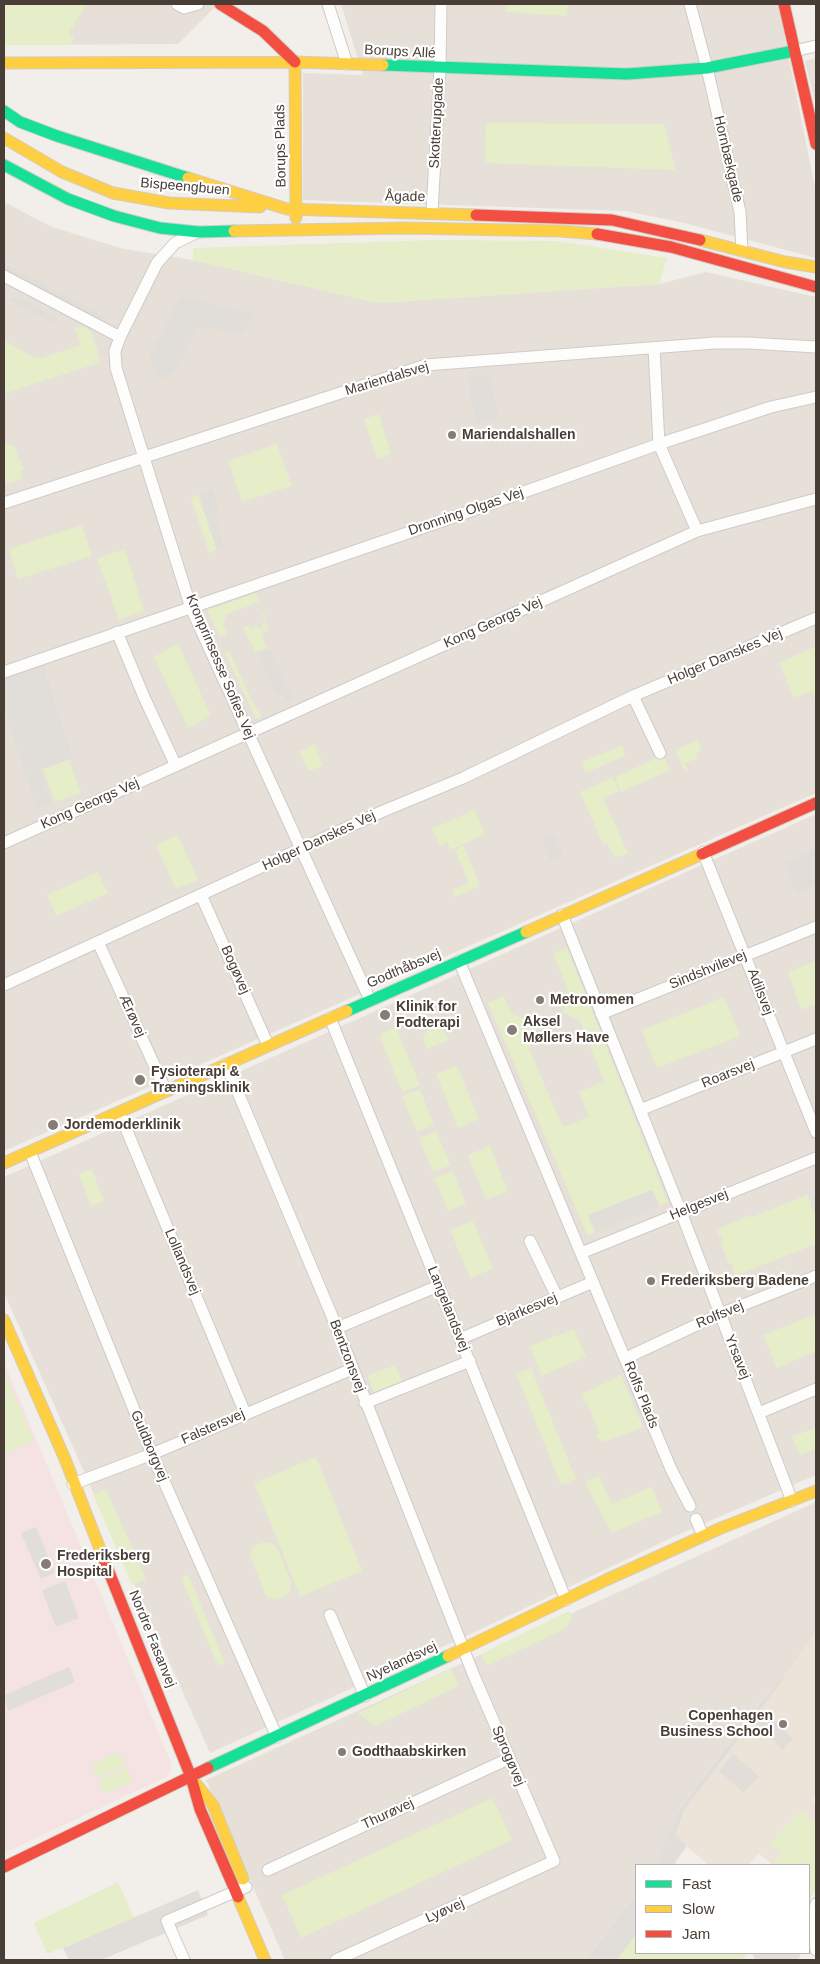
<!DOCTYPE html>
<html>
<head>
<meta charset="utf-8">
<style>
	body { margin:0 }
	#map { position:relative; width:820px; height:1964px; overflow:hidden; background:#f2efeb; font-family:Helvetica,sans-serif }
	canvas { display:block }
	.frame { position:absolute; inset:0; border:5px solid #493e36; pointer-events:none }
	.legend { position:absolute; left:635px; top:1864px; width:175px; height:90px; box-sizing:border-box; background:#fff; border:1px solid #b6b2af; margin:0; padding:6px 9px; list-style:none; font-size:15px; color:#493e36 }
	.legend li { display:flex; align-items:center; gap:10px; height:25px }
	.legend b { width:25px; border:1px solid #b6b2af }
</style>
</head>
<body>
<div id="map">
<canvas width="820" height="1964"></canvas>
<div class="frame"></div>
<ul class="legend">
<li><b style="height:6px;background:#16e098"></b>Fast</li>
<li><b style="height:6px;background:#ffcf43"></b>Slow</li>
<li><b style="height:6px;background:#f24e42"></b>Jam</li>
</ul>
</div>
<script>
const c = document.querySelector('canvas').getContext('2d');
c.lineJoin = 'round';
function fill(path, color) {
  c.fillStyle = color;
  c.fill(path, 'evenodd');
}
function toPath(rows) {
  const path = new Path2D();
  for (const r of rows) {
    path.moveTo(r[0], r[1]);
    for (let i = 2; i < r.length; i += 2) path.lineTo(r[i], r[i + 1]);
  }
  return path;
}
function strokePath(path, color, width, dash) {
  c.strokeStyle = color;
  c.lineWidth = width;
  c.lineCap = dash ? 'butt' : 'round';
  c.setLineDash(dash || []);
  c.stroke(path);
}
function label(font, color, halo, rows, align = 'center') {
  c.font = font + ' Helvetica,sans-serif';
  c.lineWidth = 4.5;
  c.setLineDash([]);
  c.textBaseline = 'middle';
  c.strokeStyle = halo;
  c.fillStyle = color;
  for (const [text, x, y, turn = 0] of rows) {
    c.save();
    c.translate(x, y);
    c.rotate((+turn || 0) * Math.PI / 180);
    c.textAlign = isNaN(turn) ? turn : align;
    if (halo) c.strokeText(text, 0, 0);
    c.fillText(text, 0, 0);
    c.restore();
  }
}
fill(toPath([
	[4,4,218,4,178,44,4,45],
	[341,4,778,4,816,192,816,258,684,223,626,211,303,200,303,73,363,75],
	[816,58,816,107,805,61],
	[4,202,52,227,124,249,193,260,378,303,659,284,706,272,816,297,816,793,4,1151],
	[816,814,816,1475,673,1537,475,1632,210,1753,4,1293,4,1177],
	[816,1502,816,1632,784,1678,781,1676,680,1808,654,1865,636,1865,636,1894,586,1960,285,1960,206,1780]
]), '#e6e0d8');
fill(toPath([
	[816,1632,816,1795,812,1800,816,1804,816,1822,815,1823,802,1811,771,1843,783,1855,773,1865,759,1854,748,1865,708,1865,676,1836,684,1811]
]), '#ede4d9');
fill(toPath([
	[4,1362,172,1765,168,1776,4,1853]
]), '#f4e3e2');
fill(toPath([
	[4,4,87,4,69,33,74,37,70,45,4,45],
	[507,4,568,4,567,16,506,12],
	[486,123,664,124,676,170,485,163],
	[434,240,556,241,667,258,659,284,378,303,193,260,193,248],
	[81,326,91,331,101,362,4,394,4,343,6,342,37,359,81,345,75,328],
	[379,414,391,454,377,459,364,419],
	[4,443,14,446,24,470,20,471,22,479,6,484,4,477],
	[277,444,292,486,242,502,228,461],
	[198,495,217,550,209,553,191,498],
	[82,525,92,556,18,579,9,549],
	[125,549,144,611,119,620,97,558],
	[256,593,259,602,227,614,223,623,227,634,220,637,207,610],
	[262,614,264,614,269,630,262,633,267,648,255,652,243,627,249,625,251,629,258,626,259,628,263,627,262,624,265,623],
	[178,643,211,716,188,728,154,657],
	[816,646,816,705,813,691,794,698,779,663],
	[229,651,255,707,262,716,256,719,225,653],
	[698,740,702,750,696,753,698,758,685,763,688,771,685,772,675,750],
	[315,744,323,766,309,771,299,751],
	[620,746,623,747,625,756,585,773,582,762],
	[663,755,670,770,621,792,615,777],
	[69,760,81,793,55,802,43,769],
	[613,777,619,791,603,798,628,853,615,858,607,843,603,844,580,792],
	[474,810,485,834,451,850,447,842,440,845,432,829],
	[178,835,198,880,176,889,156,845],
	[464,846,480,886,455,897,452,890,469,883,455,850],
	[98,872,108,893,56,916,47,895],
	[567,948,668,1202,659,1205,652,1190,588,1215,596,1233,587,1235,488,1003,504,996,512,1014,539,1024,529,1049,563,1127,589,1117,579,1092,604,1081,579,1020,562,1012,570,996,553,953],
	[816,961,816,1004,801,1010,788,972],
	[724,997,740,1036,657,1068,642,1030],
	[396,1027,420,1085,402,1092,380,1038,382,1033],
	[431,1027,442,1029,449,1040,426,1049,423,1038,427,1030],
	[457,1066,479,1119,458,1128,436,1074],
	[420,1089,434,1125,417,1132,402,1096],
	[436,1131,451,1165,433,1172,419,1138],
	[490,1146,508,1191,486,1200,468,1155],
	[92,1169,104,1201,91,1206,79,1174],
	[453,1171,466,1204,448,1211,434,1178],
	[807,1195,811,1201,811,1209,816,1213,816,1244,734,1276,732,1263,729,1264,721,1244,723,1236,718,1235,716,1230,750,1215,752,1217],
	[473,1221,493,1269,470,1278,450,1230],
	[816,1314,816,1351,777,1368,763,1335],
	[574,1329,586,1357,541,1376,530,1346],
	[395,1365,402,1381,374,1393,367,1376],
	[531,1368,576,1479,561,1485,516,1374],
	[4,1371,34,1441,4,1454,4,1399,8,1397,4,1388],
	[621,1375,643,1427,604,1442,596,1437,599,1433,587,1403,583,1402,582,1394],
	[816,1427,816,1449,800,1455,792,1437],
	[316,1457,362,1571,300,1596,254,1483],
	[599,1476,612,1504,652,1487,662,1512,611,1533,585,1482],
	[106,1489,146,1579,132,1585,93,1494],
	[263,1542,271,1543,277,1547,291,1583,289,1594,277,1600,266,1596,250,1556,253,1547],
	[188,1574,225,1663,218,1666,181,1578],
	[569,1611,572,1619,566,1628,487,1666,481,1654],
	[451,1669,459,1686,375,1726,358,1713],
	[119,1752,125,1766,98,1778,92,1764],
	[127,1768,132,1782,104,1794,98,1780],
	[493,1798,512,1840,301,1938,282,1895],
	[801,1811,815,1823,816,1822,816,1888,809,1901,809,1865,773,1865,783,1855,770,1843],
	[118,1882,134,1918,47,1954,34,1923],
	[636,1934,636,1953,748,1953,741,1960,617,1960]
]), '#e5edc9');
fill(toPath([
	[4,263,105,317,105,325,4,272],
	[16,296,58,318,54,324,9,300],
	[186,298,255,314,240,335,203,327,197,329,174,374,159,380,149,356,179,299],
	[490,374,499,418,476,424,467,378],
	[212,489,220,512,214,514,224,547,217,550,199,495],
	[270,649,280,669,294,700,288,702,283,694,277,696,258,654],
	[42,662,73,758,41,769,52,804,37,809,4,709,4,674],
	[554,833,564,855,551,861,541,839],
	[816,848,816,885,796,893,783,863],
	[652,1190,659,1206,596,1233,588,1215],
	[36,1527,55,1573,41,1579,21,1533],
	[65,1581,79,1618,56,1627,42,1590],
	[69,1667,75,1682,8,1711,4,1695],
	[782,1675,784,1678,684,1811,676,1835,687,1846,676,1861,675,1865,654,1865,680,1808],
	[764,1710,793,1739,783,1750,755,1723],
	[733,1754,759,1776,744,1793,719,1771],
	[198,1890,208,1915,101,1960,69,1960,63,1948],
	[636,1894,636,1934,617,1960,586,1960],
	[752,1953,801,1953,799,1958,793,1960,755,1960]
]), '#e1deda');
const street = toPath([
	[177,4,184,8,198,4],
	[328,4,347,64],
	[690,4,707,68,740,212,742,251],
	[794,51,816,46],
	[432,212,440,69,441,4],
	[198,232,175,243,157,263,120,337,115,351,116,368,191,608,370,1000],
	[4,276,120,337],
	[654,348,659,444,697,531],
	[4,503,426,365,715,343,748,343,816,347],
	[117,632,144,697,176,766],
	[4,672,448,519,659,444,771,407,816,397],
	[633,696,660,753],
	[4,843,697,531,816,499],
	[703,852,816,1132],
	[201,895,268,1045],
	[562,915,681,1212,792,1501],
	[98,942,166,1091],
	[459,961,671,1469,690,1506],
	[4,985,381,812,463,778,633,696,816,618],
	[601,1014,816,927],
	[330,1018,566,1600],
	[226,1064,337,1328,474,1676,554,1861,336,1960],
	[640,1110,816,1039],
	[119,1112,245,1413],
	[30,1152,152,1454,277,1737],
	[530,1241,557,1297],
	[581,1253,816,1158],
	[337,1328,438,1286],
	[460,1339,593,1282],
	[626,1358,720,1314,816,1276],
	[365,1403,470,1361],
	[759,1413,816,1389],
	[73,1484,152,1454,352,1369],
	[696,1519,703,1536],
	[330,1615,365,1696],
	[268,1870,508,1759],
	[816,1904,812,1929,816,1950],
	[184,1960,167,1921,246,1887]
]);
const fast = toPath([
	[383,65,627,74,707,68,794,51],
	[4,111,20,122,57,136,188,178],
	[4,165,68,199,114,216,160,228,199,232,234,231],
	[347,1011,526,932],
	[208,1768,448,1656]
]);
const slow = toPath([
	[295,62,296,218],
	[4,63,295,62,383,65],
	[4,138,62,172,113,193,169,203,260,207],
	[188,178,287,209,476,215],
	[234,231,405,228,560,231,597,234],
	[700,240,785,262,816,267],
	[526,932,702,854],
	[4,1163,347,1011],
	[4,1320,65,1459,103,1557],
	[448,1656,606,1580,721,1528,816,1491],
	[197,1785,213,1805,243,1879],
	[238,1897,265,1960]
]);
const jam = toPath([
	[220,4,263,31,295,62],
	[784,4,816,144],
	[476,215,612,220,700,240],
	[597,234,671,247,816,287],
	[702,854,816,803],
	[103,1557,191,1777,200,1809,238,1897],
	[4,1867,208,1768]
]);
strokePath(street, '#cecbc7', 13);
strokePath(fast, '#d3ccc3', 13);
strokePath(slow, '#d3ccc3', 13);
strokePath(jam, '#d3ccc3', 13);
strokePath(street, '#fdfdfc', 11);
strokePath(fast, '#16e098', 11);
strokePath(slow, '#ffcf43', 11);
strokePath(jam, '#f24e42', 11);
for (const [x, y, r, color] of [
	[452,435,5,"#847c75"],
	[540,1000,5,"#847c75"],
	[385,1015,6,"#847c75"],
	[512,1030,6,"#847c75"],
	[140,1080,6,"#847c75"],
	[53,1125,6,"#847c75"],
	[651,1281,5,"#847c75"],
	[46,1564,6,"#847c75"],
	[783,1724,5,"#847c75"],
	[342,1752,5,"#847c75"]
]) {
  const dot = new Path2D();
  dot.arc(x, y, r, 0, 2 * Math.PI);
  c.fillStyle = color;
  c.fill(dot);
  strokePath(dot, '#fff', 2);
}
label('14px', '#493e36', '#fff', [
	["Borups Allé",400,52,3],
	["Skotterupgade",437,123,-87],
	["Borups Plads",281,146,-91],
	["Hornbækgade",728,159,77],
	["Bispeengbuen",185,187,5],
	["Ågade",405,197,1],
	["Mariendalsvej",387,379,-17],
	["Dronning Olgas Vej",466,512,-19],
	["Kong Georgs Vej",493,623,-24],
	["Holger Danskes Vej",725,657,-23],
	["Kronprinsesse Sofies Vej",220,667,67],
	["Kong Georgs Vej",90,804,-24],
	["Holger Danskes Vej",319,841,-25],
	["Godthåbsvej",404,969,-23],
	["Bogøvej",235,970,66],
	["Sindshvilevej",708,970,-22],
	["Adilsvej",760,992,69],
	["Ærøvej",132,1016,66],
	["Roarsvej",728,1074,-22],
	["Helgesvej",699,1205,-22],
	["Lollandsvej",182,1262,67],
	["Langelandsvej",448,1309,68],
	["Bjarkesvej",527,1310,-23],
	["Rolfsvej",720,1315,-23],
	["Bentzonsvej",347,1356,69],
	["Yrsavej",737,1357,68],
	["Rolfs Plads",641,1395,68],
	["Falstersvej",213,1427,-24],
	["Guldborgvej",149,1446,67],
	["Nordre Fasanvej",152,1639,68],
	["Nyelandsvej",402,1662,-25],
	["Sprogøvej",508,1756,67],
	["Thurøvej",388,1814,-25],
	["Lyøvej",445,1911,-24]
]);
label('bold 14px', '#493e36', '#fff', [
	["Mariendalshallen",462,435],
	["Metronomen",550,1000],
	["Klinik for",396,1007],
	["Fodterapi",396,1023],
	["Aksel",523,1022],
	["Møllers Have",523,1038],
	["Fysioterapi &",151,1072],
	["Træningsklinik",151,1088],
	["Jordemoderklinik",64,1125],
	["Frederiksberg Badene",661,1281],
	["Frederiksberg",57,1556],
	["Hospital",57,1572],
	["Copenhagen",773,1716,"right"],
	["Business School",773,1732,"right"],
	["Godthaabskirken",352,1752]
], 'left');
</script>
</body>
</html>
